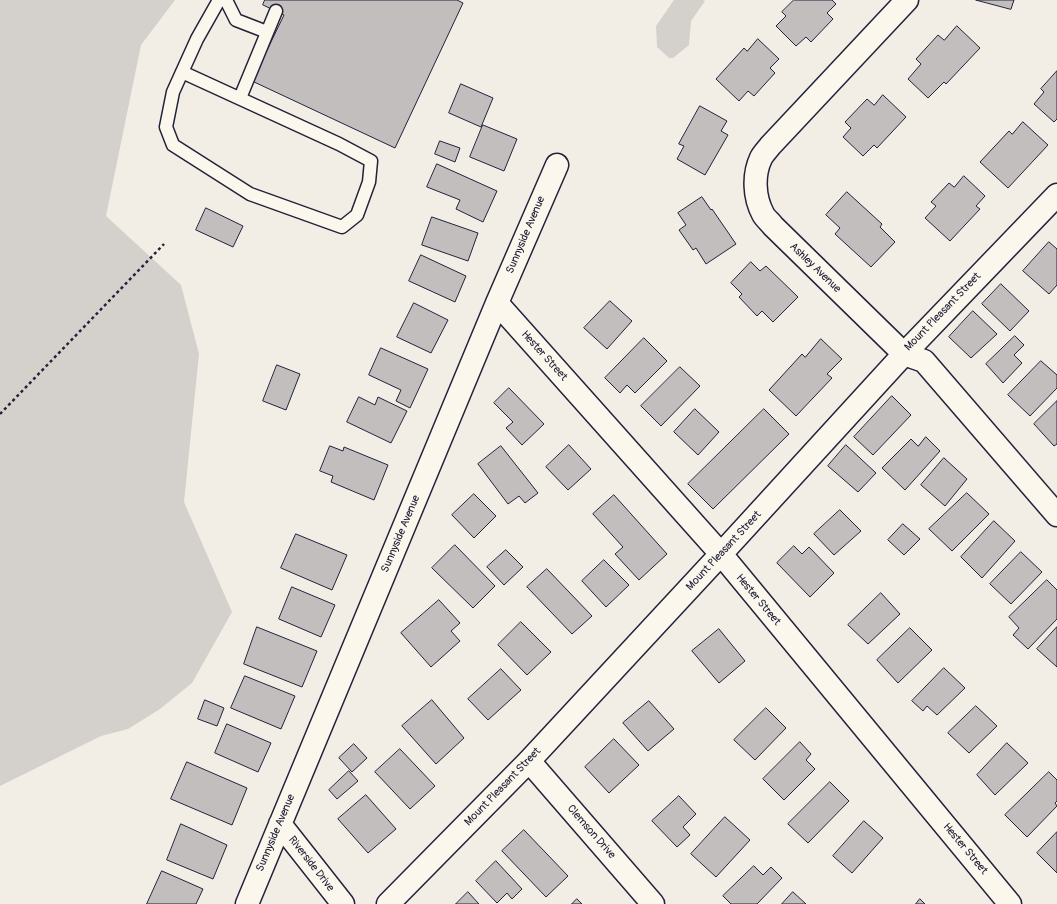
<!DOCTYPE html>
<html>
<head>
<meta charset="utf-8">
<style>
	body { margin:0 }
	canvas { display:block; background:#f2eee5 }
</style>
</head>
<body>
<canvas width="1057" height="904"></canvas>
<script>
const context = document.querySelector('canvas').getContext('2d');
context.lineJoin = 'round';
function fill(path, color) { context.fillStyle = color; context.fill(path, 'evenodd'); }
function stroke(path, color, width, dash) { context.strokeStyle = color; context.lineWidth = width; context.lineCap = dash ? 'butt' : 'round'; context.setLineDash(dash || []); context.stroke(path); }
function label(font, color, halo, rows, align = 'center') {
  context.font = font + ' Pangolin,sans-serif'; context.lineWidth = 3.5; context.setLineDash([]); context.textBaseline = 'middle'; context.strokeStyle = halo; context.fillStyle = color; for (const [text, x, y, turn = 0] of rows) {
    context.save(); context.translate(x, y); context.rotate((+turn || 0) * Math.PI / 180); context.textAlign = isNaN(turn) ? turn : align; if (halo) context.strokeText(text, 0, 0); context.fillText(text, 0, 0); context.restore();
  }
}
fill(new Path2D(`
	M 0,0 L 175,0 L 141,45 L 106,216 L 181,285 L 199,354 L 184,502 L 232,612 L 192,683 L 160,709 L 128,729 L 101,736 L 0,786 Z
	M 674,0 L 703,0 L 705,1 L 691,21 L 689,45 L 673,58 L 669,58 L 657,47 L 656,26 Z`), '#d4d1cc');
const building = new Path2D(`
	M 265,0 L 457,0 L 463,3 L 395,148 L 252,81 L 284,15 L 263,5 Z
	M 794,0 L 832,0 L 836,4 L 827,13 L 833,19 L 811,42 L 806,37 L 796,46 L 776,26 L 786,16 L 782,12 Z
	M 976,0 L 1014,0 L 1011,9 Z
	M 957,26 L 980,48 L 946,84 L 944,82 L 928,98 L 908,79 L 921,64 L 916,59 L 938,35 L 944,40 Z
	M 758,39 L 779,59 L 770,68 L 775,73 L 754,96 L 748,91 L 739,101 L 716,79 L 744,48 L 747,51 Z
	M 1057,71 L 1057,119 L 1054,122 L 1034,104 L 1044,92 L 1041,89 Z
	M 461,84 L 493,98 L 481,127 L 449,113 Z
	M 883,95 L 906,117 L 877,148 L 874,145 L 863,156 L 843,137 L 851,128 L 845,122 L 867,99 L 874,105 Z
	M 700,106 L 727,121 L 721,131 L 728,135 L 705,175 L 677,159 L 684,146 L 679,144 Z
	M 1023,122 L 1048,145 L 1008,188 L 980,162 L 1009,131 L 1012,134 Z
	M 483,125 L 517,139 L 504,171 L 470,157 Z
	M 440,141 L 460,148 L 455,162 L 435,154 Z
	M 437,164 L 497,191 L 483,222 L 456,209 L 460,200 L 427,187 Z
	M 964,176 L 985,196 L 976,206 L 980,209 L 950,241 L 925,218 L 936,206 L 931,202 L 949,183 L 954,187 Z
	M 847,192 L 882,224 L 880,227 L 895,242 L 871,267 L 835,234 L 840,228 L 826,215 Z
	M 702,197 L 711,210 L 712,209 L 736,244 L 706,264 L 696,248 L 693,250 L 679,230 L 686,225 L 678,213 Z
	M 206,208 L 243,226 L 233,247 L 196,230 Z
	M 432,217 L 478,233 L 468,261 L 422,245 Z
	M 1049,242 L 1057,249 L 1057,285 L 1049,294 L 1023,271 Z
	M 421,255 L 466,276 L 455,302 L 409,281 Z
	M 751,262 L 760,271 L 766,266 L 798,297 L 773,322 L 762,311 L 757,316 L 739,297 L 742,294 L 731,283 Z
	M 1001,284 L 1029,311 L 1010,331 L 982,304 Z
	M 610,301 L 632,321 L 607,349 L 584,328 Z
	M 414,303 L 448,320 L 431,353 L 397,337 Z
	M 973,311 L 997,334 L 971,358 L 949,337 Z
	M 1015,336 L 1024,345 L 1014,355 L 1022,363 L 1003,383 L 986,364 Z
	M 644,338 L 667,361 L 635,393 L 627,385 L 620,393 L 605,378 Z
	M 821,339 L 842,359 L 827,374 L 832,378 L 796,416 L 769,390 L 802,354 L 805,357 Z
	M 381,348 L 428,369 L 410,408 L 396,401 L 401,390 L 369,375 Z
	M 1041,361 L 1057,375 L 1057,388 L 1030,416 L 1008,395 Z
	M 277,365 L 300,374 L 286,410 L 263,401 Z
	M 680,367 L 700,386 L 661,426 L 641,406 Z
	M 509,388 L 544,424 L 522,445 L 506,428 L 513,422 L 494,403 Z
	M 892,396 L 911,415 L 873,455 L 854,437 Z
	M 359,397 L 375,405 L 378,397 L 407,411 L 391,443 L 347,422 Z
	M 1057,401 L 1057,444 L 1054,446 L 1034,424 Z
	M 695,409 L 719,432 L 698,455 L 674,432 Z
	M 764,409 L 789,434 L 713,509 L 688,484 Z
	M 926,437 L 940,451 L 905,490 L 882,468 L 911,439 L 918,446 Z
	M 569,445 L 591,469 L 568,490 L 546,467 Z
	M 846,445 L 876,473 L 858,492 L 828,466 Z
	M 330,446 L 343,451 L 344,447 L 388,465 L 374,500 L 331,482 L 333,476 L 320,471 Z
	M 501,446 L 538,493 L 525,503 L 519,496 L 508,504 L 478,464 Z
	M 944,458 L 967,479 L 945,506 L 921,485 Z
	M 967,493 L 989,514 L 952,551 L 929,529 Z
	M 474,494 L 496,516 L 474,538 L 452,515 Z
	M 614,495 L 667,554 L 639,580 L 615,554 L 623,547 L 593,514 Z
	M 840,510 L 861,531 L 834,555 L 814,534 Z
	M 994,521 L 1015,541 L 982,578 L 961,557 Z
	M 903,524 L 920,539 L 904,555 L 888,540 Z
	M 296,534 L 347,555 L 332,590 L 281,568 Z
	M 455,545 L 495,586 L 473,608 L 432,568 Z
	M 794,546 L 802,554 L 809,547 L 834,573 L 810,597 L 777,563 Z
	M 506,550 L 523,567 L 504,585 L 487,567 Z
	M 1021,552 L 1042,572 L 1011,604 L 990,584 Z
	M 604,560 L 629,585 L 606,607 L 582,581 Z
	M 547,569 L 592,616 L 572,634 L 527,587 Z
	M 1047,580 L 1057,590 L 1057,619 L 1028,649 L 1013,635 L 1019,628 L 1009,617 Z
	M 292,587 L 335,605 L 321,637 L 279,619 Z
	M 881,593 L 900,614 L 868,644 L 848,625 Z
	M 439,600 L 460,623 L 451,631 L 460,641 L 431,667 L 401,633 Z
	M 521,622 L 551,652 L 527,675 L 498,645 Z
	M 257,627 L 317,651 L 302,687 L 244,664 Z
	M 1057,627 L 1057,667 L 1037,649 Z
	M 910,628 L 932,650 L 898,683 L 877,660 Z
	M 719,629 L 745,661 L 719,683 L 692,651 Z
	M 944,668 L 965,688 L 937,715 L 927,706 L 923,711 L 912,701 Z
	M 501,669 L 521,690 L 488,720 L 468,699 Z
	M 245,676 L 295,696 L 281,729 L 231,708 Z
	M 205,700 L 224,708 L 217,726 L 198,719 Z
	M 432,700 L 464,738 L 436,764 L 402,726 Z
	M 649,701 L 674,729 L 648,751 L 623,723 Z
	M 976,706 L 997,726 L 969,753 L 948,733 Z
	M 766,708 L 786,728 L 755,760 L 734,740 Z
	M 227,724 L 271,743 L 258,772 L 215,753 Z
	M 614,739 L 639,765 L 609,793 L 585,767 Z
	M 800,742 L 811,754 L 806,760 L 815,769 L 784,800 L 763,779 Z
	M 1007,743 L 1028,763 L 995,795 L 977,775 Z
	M 354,744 L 367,758 L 352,772 L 339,758 Z
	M 400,749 L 435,786 L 410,809 L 375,772 Z
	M 187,762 L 247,788 L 232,825 L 171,799 Z
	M 349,771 L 358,781 L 337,799 L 329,790 Z
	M 1049,772 L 1057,780 L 1057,801 L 1055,803 L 1057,806 L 1027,837 L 1005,815 Z
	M 830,782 L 849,801 L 808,843 L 788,824 Z
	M 366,795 L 396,829 L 368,853 L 338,819 Z
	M 679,796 L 696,814 L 683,827 L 690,835 L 677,847 L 652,821 Z
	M 725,817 L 750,840 L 716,877 L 691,854 Z
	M 864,821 L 883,838 L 852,873 L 833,856 Z
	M 181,824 L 227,845 L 213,879 L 167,860 Z
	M 524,830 L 568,876 L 546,897 L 502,851 Z
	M 1057,832 L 1057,873 L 1037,853 Z
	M 496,861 L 522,889 L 512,899 L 507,893 L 497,903 L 476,881 Z
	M 754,866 L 763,875 L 771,867 L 782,878 L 757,904 L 731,904 L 723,896 Z
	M 162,871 L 203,889 L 196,904 L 147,904 Z
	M 468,892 L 479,904 L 456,904 Z
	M 793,892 L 806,904 L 782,904 Z
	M 577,899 L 582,904 L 572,904 Z
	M 920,899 L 925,904 L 916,904 Z`);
fill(building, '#c2bebe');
stroke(building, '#22223b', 1);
const service = new Path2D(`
	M 226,0 L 236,20 L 267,32
	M 182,72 L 339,144 L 371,161 L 369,182 L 357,215 L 342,227 L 250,194 L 173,145 L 166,127 L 173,92 L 197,39 L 219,0
	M 240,98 L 276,11`);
const minor = new Path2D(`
	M 907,0 L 770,146 C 767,150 763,154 761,158 C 753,175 754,197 763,214 C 765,218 770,222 773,226 L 904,354 L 924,361 L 1057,515
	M 497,303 L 721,554 L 1010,904
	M 529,761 L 653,904
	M 280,824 L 343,904
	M 247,904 L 497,303 L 557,165
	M 388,904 L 529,761 L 721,554 L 904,354 L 1057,195`);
stroke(service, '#22223b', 15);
stroke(minor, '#22223b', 25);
stroke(new Path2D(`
	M 0,414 L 164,244`), '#22223b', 2.5, [3, 3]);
stroke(service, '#fbf7ec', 12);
stroke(minor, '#fbf7ec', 22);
label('11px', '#22223b', '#fbf7ec', [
	["Sunnyside Avenue",526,235,-67],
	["Ashley Avenue",815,268,44],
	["Mount Pleasant Street",943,312,-46],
	["Hester Street",544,356,48],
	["Sunnyside Avenue",401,534,-67],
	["Mount Pleasant Street",724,551,-47],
	["Hester Street",758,600,50],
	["Mount Pleasant Street",503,787,-46],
	["Clemson Drive",591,832,49],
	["Sunnyside Avenue",276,833,-67],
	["Hester Street",965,849,50],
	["Riverside Drive",311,864,52]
]);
</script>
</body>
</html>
